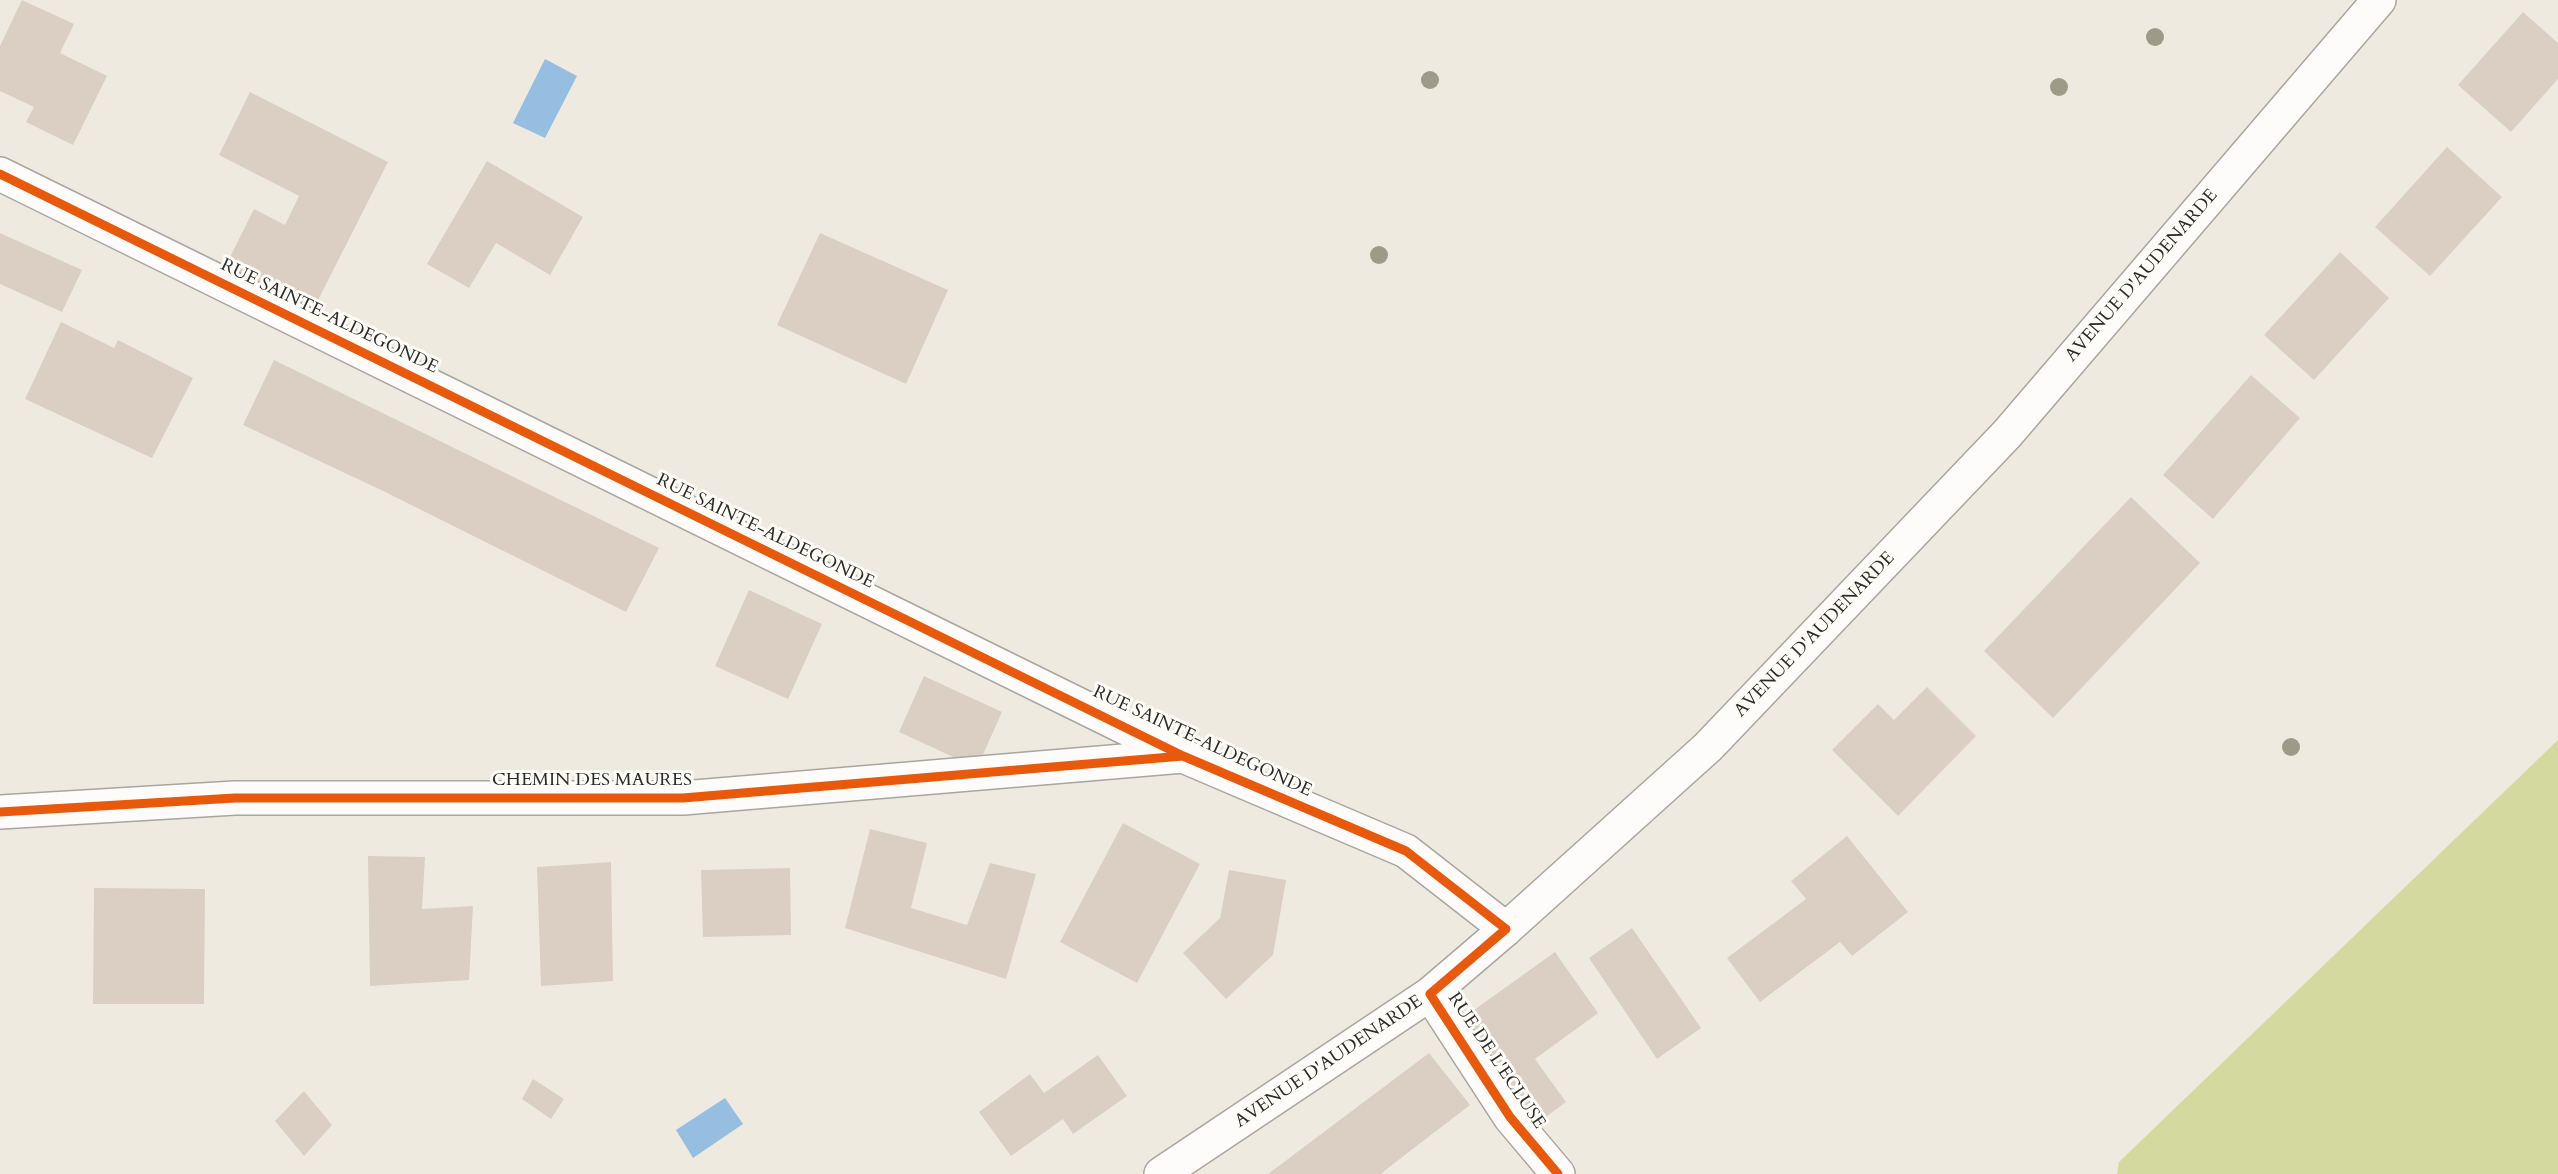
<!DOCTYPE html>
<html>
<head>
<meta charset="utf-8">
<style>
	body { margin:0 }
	canvas { display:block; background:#efeadf }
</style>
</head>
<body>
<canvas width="2558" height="1174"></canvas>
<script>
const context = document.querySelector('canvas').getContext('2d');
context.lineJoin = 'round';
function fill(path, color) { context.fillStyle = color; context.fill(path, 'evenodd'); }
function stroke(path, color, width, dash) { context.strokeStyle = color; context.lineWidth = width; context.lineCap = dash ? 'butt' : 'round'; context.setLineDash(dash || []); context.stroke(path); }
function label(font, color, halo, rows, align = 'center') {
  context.font = font + ' Cardo,serif'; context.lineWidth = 6; context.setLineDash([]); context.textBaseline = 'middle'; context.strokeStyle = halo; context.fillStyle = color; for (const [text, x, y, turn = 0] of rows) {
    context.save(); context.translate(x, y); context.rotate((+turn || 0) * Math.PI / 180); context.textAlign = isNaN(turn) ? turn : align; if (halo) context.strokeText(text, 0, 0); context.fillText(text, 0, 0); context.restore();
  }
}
fill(new Path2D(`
	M 2558,740 L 2558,1174 L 2117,1174 L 2119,1162 Z`), '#d4d9a0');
fill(new Path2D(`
	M 545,59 L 577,76 L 545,138 L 513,123 Z
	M 725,1098 L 743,1124 L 693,1158 L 676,1130 Z`), '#95bee0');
fill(new Path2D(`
	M 22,0 L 74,24 L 60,53 L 107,76 L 73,145 L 26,122 L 34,107 L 0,91 L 0,46 Z
	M 2523,12 L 2558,43 L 2558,79 L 2511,132 L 2458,85 Z
	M 250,92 L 388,162 L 313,310 L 226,265 L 254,209 L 285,225 L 299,196 L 219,155 Z
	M 2447,147 L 2502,197 L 2430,276 L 2375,227 Z
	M 487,161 L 583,217 L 550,275 L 496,243 L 469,288 L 427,264 Z
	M 0,233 L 82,270 L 62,312 L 0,284 Z
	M 820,233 L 948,290 L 906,384 L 777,325 Z
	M 2340,252 L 2389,298 L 2314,380 L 2264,335 Z
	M 61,322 L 114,348 L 118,340 L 193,378 L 152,458 L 25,399 Z
	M 274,360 L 659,548 L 626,612 L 381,490 L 243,425 Z
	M 2251,375 L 2300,418 L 2213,519 L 2163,475 Z
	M 2131,497 L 2200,563 L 2053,718 L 1984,651 Z
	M 749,590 L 822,624 L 788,699 L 715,666 Z
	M 924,676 L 1002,712 L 977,768 L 899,732 Z
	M 1927,687 L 1976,736 L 1898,816 L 1832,750 L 1878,704 L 1894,720 Z
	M 1123,823 L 1200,864 L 1137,983 L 1060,942 Z
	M 870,829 L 927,843 L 911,908 L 967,925 L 990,863 L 1036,874 L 1006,979 L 845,928 Z
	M 1847,836 L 1908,912 L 1852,956 L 1840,942 L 1760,1002 L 1727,958 L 1806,899 L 1791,881 Z
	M 368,856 L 425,857 L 422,909 L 473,906 L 469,980 L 370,986 Z
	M 611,862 L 613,981 L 541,986 L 537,867 Z
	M 790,868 L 791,935 L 703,937 L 701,870 Z
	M 1229,870 L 1286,880 L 1273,955 L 1226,999 L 1183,953 L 1220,918 Z
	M 94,888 L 205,889 L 204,1004 L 93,1004 Z
	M 1632,928 L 1701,1028 L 1657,1059 L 1589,958 Z
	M 1555,952 L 1598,1013 L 1535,1059 L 1566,1102 L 1535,1125 L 1460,1020 Z
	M 1429,1053 L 1470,1105 L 1388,1168 L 1381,1174 L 1268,1174 Z
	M 1098,1055 L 1127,1096 L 1073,1134 L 1063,1119 L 1011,1156 L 979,1112 L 1030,1074 L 1044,1093 Z
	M 533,1079 L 564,1099 L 551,1119 L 522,1099 Z
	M 304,1091 L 332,1125 L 304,1156 L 275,1121 Z`), '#dbcfc4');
const street = new Path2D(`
	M 0,174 L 1183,756 L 1406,851 L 1506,929
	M 0,812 L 235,798 L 683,798 L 1183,756
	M 1430,994 L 1510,1117 L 1558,1174`);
const primary = new Path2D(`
	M 1161,1174 L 1430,994 L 1506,929 L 1708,747 L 2007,434 L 2379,0`);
stroke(street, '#a9a69f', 36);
stroke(primary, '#a9a69f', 36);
stroke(street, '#fdfcfa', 33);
stroke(primary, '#fdfcfa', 33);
stroke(new Path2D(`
	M 0,174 L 1183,756 L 1406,851 L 1506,929 L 1430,994 L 1510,1117 L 1558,1174
	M 0,812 L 235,798 L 683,798 L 1183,756`), '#e8590c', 9);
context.fillStyle = '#9b9b87';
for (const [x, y] of [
	[2155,37],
	[1430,80],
	[2059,87],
	[1379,255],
	[2291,747]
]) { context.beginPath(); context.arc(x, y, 9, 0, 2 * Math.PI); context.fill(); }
label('18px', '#2b2b2b', '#fdfcf7', [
	["AVENUE D'AUDENARDE",2142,276,-49],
	["RUE SAINTE-ALDEGONDE",329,317,26],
	["RUE SAINTE-ALDEGONDE",765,532,26],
	["AVENUE D'AUDENARDE",1815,635,-46],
	["RUE SAINTE-ALDEGONDE",1202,742,25],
	["CHEMIN DES MAURES",592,781],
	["RUE DE L'ECLUSE",1496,1061,56],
	["AVENUE D'AUDENARDE",1329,1062,-34]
]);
</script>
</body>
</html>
